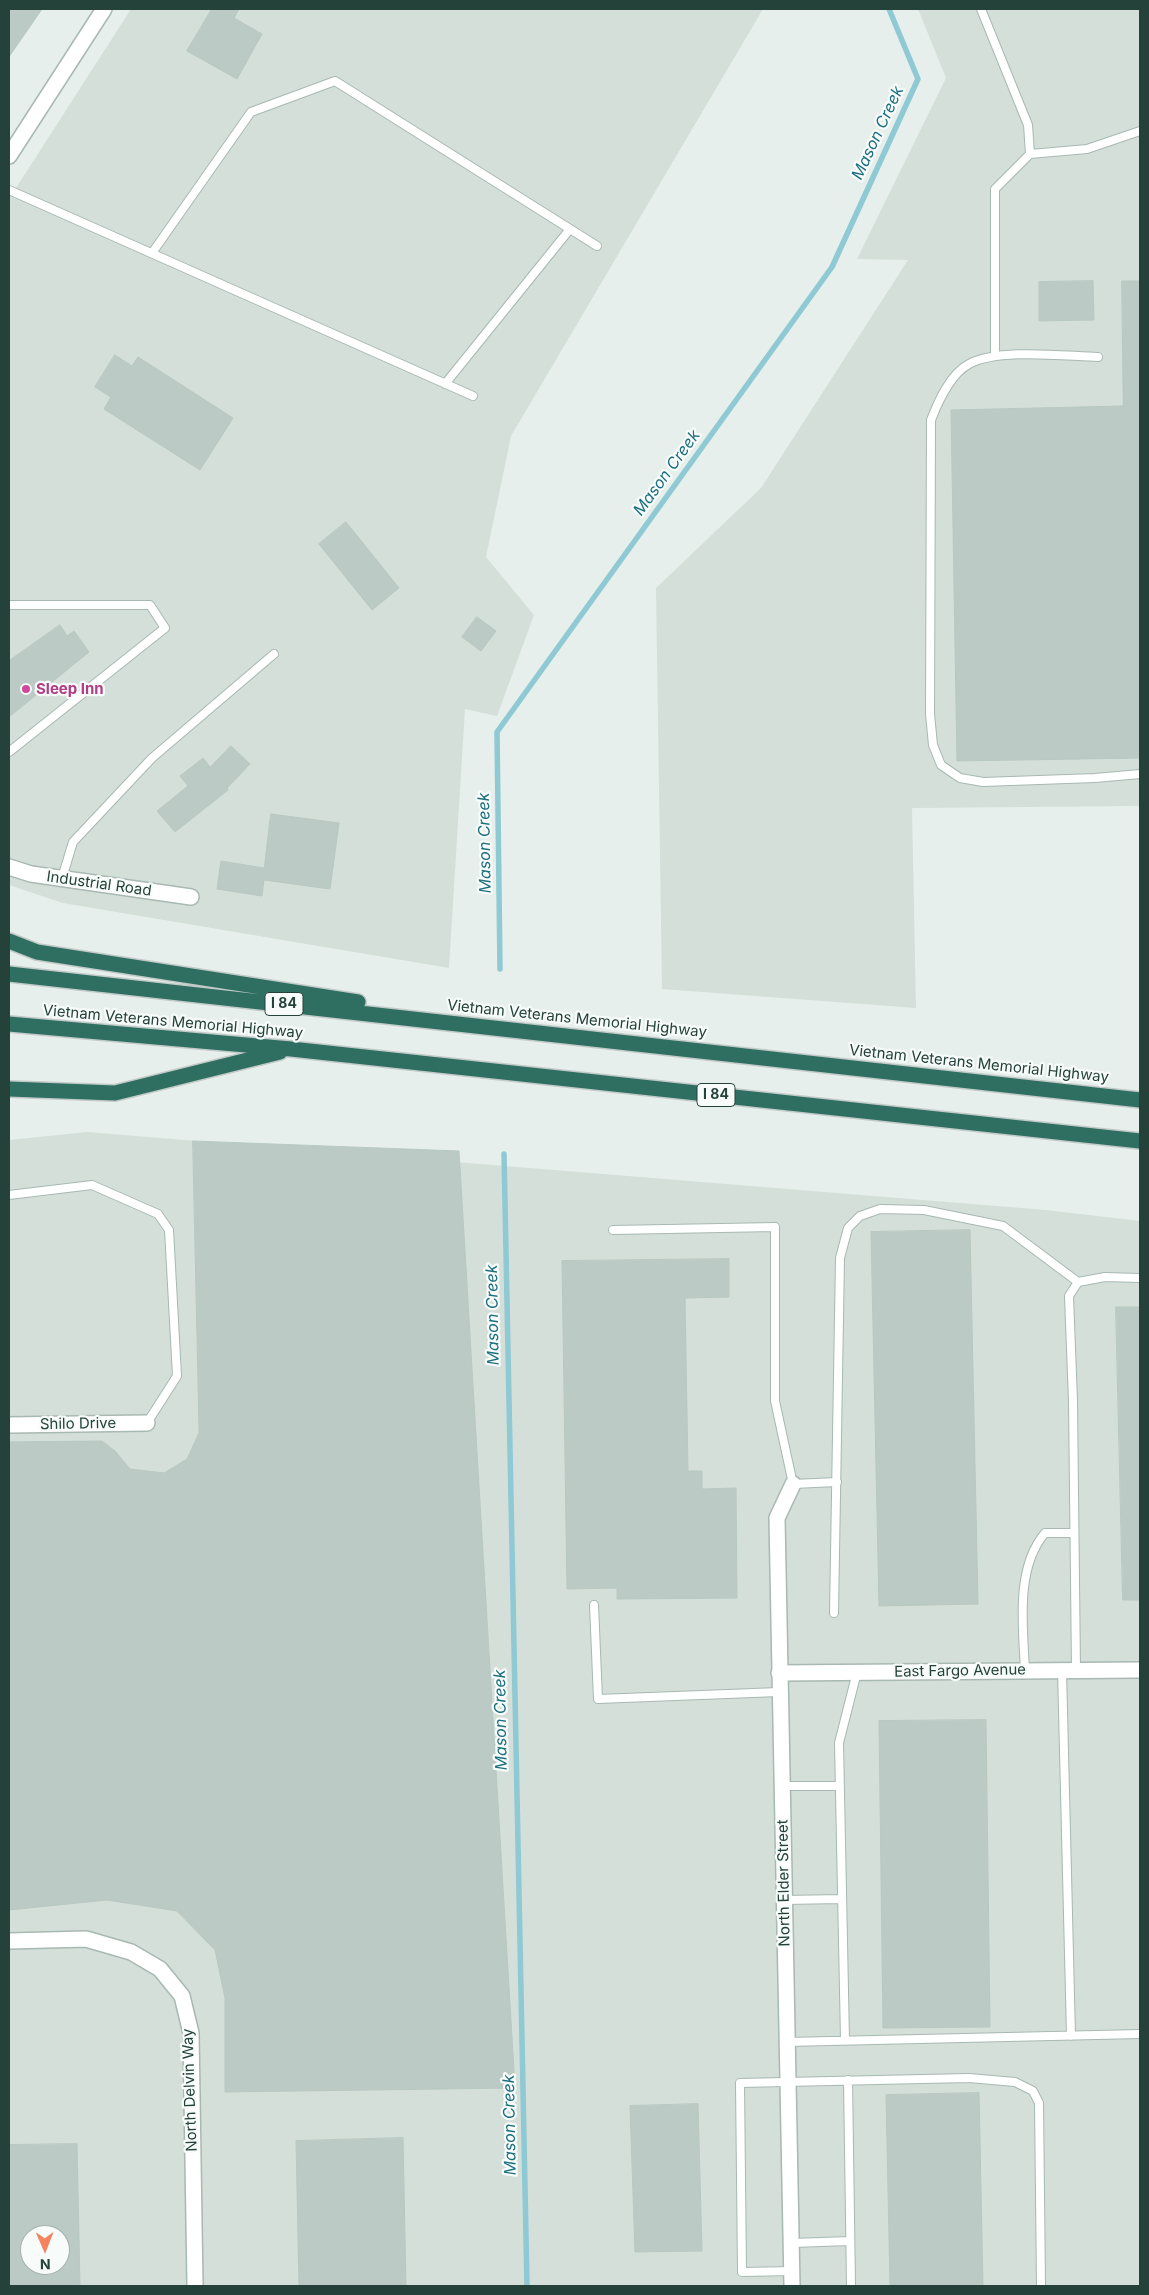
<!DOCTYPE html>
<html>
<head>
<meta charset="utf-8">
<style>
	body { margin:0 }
	#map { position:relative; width:1149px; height:2295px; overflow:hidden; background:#e6efeb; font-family:Inter,sans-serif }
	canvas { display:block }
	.frame { position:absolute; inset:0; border:10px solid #24423a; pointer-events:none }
	.north { position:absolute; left:20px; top:2225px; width:50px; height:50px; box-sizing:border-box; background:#f7fbf9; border:1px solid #a3b1ad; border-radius:50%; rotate:179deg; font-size:14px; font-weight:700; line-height:20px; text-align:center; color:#24423a }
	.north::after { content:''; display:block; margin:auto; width:18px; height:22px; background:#f4845f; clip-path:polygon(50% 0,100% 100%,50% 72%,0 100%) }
</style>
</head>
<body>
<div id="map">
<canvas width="1149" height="2295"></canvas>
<div class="frame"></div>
<div class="north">N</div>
</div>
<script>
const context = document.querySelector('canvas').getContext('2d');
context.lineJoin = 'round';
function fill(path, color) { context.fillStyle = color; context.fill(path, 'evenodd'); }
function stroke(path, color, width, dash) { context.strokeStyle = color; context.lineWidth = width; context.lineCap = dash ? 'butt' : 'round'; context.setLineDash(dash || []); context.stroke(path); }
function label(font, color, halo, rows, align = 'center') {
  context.font = font + ' Inter,sans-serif'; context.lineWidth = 4.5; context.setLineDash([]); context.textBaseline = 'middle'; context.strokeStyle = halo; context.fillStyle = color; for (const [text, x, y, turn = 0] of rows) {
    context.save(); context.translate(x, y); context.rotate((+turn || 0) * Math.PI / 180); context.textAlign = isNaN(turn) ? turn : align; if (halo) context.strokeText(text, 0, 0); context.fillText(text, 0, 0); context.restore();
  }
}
fill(new Path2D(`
	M 131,9 L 763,9 L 511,436 L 486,557 L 534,615 L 497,716 L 465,709 L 449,968 L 63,903 L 9,885 L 9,188 L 16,188 Z
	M 918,9 L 1140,9 L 1140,806 L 912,808 L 916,1008 L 662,989 L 656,588 L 761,488 L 908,260 L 857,259 L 946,78 Z
	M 87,1132 L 1046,1210 L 1140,1221 L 1140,2286 L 9,2286 L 9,1140 ZM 30,2235 L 60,2235 L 60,2265 L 30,2265 Z`), '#d4dfda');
stroke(new Path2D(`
	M 500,969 L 497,732 L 832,267 L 918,79 L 889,9
	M 504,1154 L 527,2286`), '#8ec9d4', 5.5);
const building = new Path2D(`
	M 9,9 L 42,9 L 9,57 Z
	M 212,9 L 239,9 L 234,18 L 262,34 L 237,79 L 187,51 Z
	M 1093,281 L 1094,320 L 1039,321 L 1039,282 Z
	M 1122,281 L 1140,281 L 1140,758 L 957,761 L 951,410 L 1123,406 Z
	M 115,355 L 132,366 L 138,357 L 233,418 L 200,470 L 104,409 L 111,397 L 95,387 Z
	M 346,522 L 399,588 L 372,610 L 319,544 Z
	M 477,617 L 496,631 L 481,651 L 462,637 Z
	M 60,625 L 67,636 L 74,631 L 89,652 L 9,717 L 9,661 Z
	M 231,746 L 250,764 L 227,788 L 228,790 L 175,832 L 157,811 L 188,786 L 180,776 L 203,758 L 210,767 Z
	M 271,814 L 339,823 L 330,889 L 264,880 L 262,896 L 217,889 L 221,861 L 264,868 Z
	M 193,1141 L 459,1151 L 515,2088 L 225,2092 L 225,1998 L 215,1950 L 177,1911 L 107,1900 L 9,1910 L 9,1442 L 102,1441 L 115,1451 L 130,1469 L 164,1473 L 187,1459 L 199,1433 Z
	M 970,1230 L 978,1604 L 879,1606 L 871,1232 Z
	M 729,1259 L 729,1297 L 685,1298 L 688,1471 L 702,1471 L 702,1489 L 736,1488 L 737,1598 L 617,1599 L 617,1588 L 567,1589 L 562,1261 Z
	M 1116,1307 L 1140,1307 L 1140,1600 L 1123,1600 Z
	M 986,1720 L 990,2027 L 883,2028 L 879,1721 Z
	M 979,2093 L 983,2286 L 890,2286 L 886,2095 Z
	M 698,2104 L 702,2251 L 635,2252 L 630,2106 Z
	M 403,2138 L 406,2286 L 299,2286 L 296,2141 Z
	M 77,2144 L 80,2286 L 9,2286 L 9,2145 ZM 30,2235 L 60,2235 L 60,2265 L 30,2265 Z`);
fill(building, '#bbcac4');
stroke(building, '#b8c9c2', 1);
const lane = new Path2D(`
	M 981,9 L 1028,125 L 1030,154 L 995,189 L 995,355
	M 1030,154 L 1087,149 L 1140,131
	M 9,190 L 473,396
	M 152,253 L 251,112 L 335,81 L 597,246
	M 1098,357 C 1063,356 999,348 969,364 C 950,374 938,402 931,420 L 930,714 L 933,745 L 941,765 L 960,778 L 983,782 L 1095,778 L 1140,774
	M 445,384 L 570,229
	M 9,605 L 150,605 L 165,628 L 9,752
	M 62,878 L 73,842 L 152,758 L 274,654
	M 9,1195 L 92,1185 L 158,1214 L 169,1230 L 177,1376 L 147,1423
	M 613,1230 L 775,1227 L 775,1401 L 793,1484 L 837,1482
	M 594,1605 L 598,1699 L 779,1692
	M 834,1613 L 840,1258 L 848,1228 L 860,1216 L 880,1209 L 924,1210 L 1003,1226 L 1078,1282
	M 1025,1670 C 1023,1627 1015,1568 1045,1533 L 1074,1533
	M 1062,1670 L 1071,2036
	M 1076,1670 L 1073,1401 L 1069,1296 L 1078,1282 L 1105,1277 L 1140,1278
	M 781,1786 L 840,1786
	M 784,1900 L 842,1899
	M 845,2040 L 839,1743 L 857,1672
	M 787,2042 L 1140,2034
	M 848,2080 L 851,2286
	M 792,2243 L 850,2241
	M 792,2271 L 742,2272 L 740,2083 L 969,2078 L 1015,2082 L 1033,2091 L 1039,2103 L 1041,2286`);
const street = new Path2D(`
	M 9,156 L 104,9
	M 9,867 L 31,874 L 191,897
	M 9,1425 L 147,1423
	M 779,1673 L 1140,1670
	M 9,1941 L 86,1939 L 131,1952 L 160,1969 L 182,1996 L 191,2033 L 195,2286
	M 792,2286 L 777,1518 L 793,1484`);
const highway = new Path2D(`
	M 9,941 L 37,952 L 358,1002
	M 9,974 L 1140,1100
	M 9,1024 L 291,1049 L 1140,1141
	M 9,1089 L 115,1093 L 280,1052`);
stroke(lane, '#a8b8b2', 10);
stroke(street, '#a8b8b2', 18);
stroke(highway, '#c2cac8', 18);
stroke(lane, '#fff', 8);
stroke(street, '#fff', 15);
stroke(highway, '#2f6f62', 15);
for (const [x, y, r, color] of [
	[26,689,5,"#d1479c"]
]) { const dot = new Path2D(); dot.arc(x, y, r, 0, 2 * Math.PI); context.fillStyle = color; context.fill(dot); stroke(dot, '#f7fbf9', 2); }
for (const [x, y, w] of [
	[284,1004,38],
	[716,1095,38]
]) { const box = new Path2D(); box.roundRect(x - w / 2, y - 11.5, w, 23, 4); context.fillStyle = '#f7fbf9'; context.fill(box); stroke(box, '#24423a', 1); }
label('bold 14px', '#24423a', null, [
	["I 84",284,1004],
	["I 84",716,1095]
]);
label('bold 15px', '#b23c85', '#f7fbf9', [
	["Sleep Inn",36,689]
], 'left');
label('15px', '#24423a', '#f7fbf9', [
	["Industrial Road",99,884,8],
	["Vietnam Veterans Memorial Highway",577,1019,6],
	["Vietnam Veterans Memorial Highway",173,1022,5],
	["Vietnam Veterans Memorial Highway",979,1064,6],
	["Shilo Drive",78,1424,-1],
	["East Fargo Avenue",960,1671,-1],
	["North Elder Street",784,1883,-91],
	["North Delvin Way",190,2090,-92]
]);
label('italic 16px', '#1c6f80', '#f7fbf9', [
	["Mason Creek",878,133,-65],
	["Mason Creek",667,473,-54],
	["Mason Creek",485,843,-91],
	["Mason Creek",493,1315,-91],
	["Mason Creek",501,1720,-91],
	["Mason Creek",510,2125,-91]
]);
</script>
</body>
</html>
